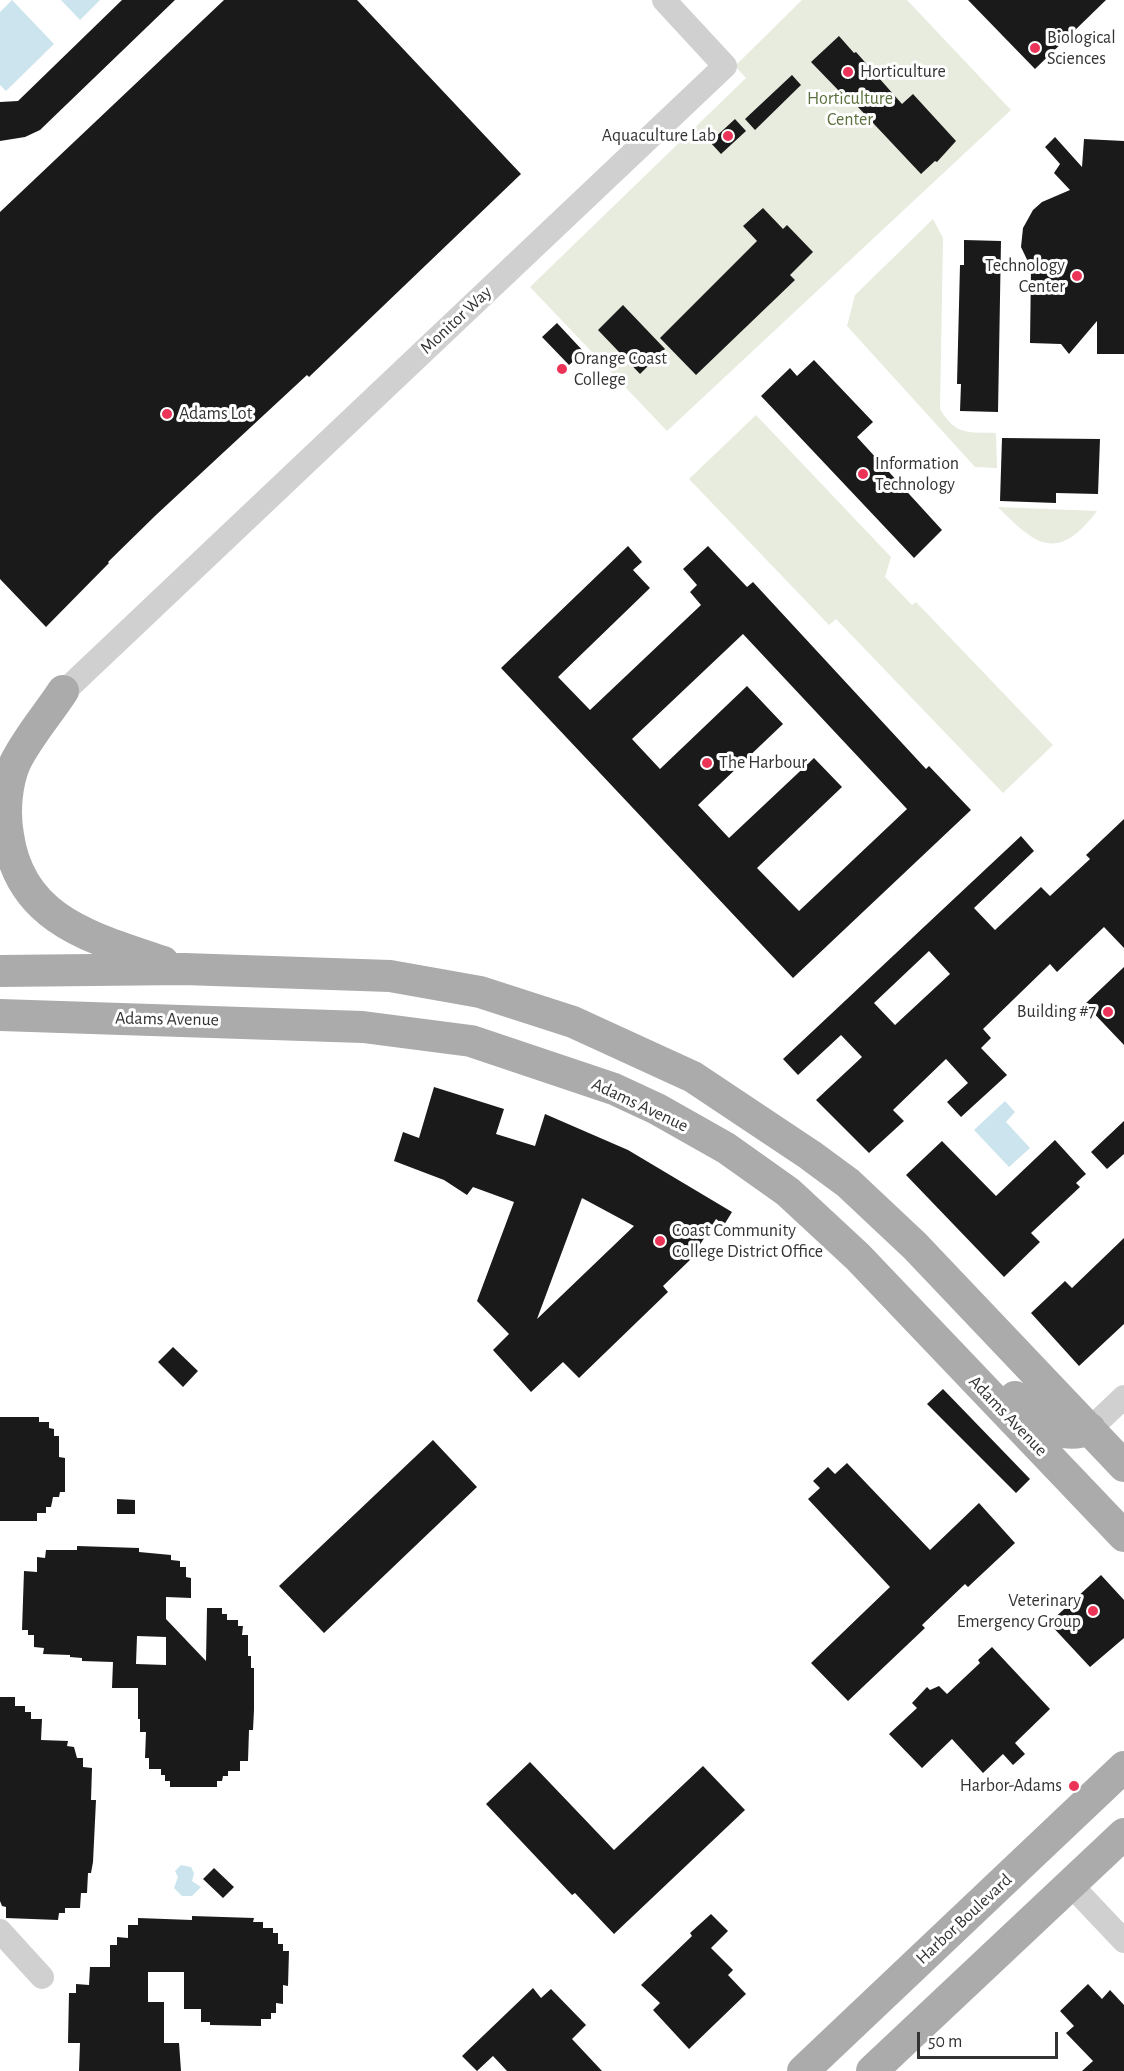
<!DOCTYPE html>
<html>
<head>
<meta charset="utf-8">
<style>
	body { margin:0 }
	#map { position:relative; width:1124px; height:2071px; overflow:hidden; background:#fff; font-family:"Alegreya Sans",sans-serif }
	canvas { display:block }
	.scale { position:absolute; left:917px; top:2032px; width:141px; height:27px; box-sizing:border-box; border:3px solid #333; border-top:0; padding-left:8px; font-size:18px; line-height:21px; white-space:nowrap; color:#333; -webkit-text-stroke:4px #fff; paint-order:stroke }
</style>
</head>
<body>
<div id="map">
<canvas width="1124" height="2071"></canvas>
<div class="scale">50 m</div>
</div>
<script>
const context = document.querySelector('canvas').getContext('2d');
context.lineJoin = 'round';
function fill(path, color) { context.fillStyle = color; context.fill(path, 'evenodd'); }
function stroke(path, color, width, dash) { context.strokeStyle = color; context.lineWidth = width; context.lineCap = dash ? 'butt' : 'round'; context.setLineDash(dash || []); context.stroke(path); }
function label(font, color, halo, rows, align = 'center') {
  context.font = font + ' "Alegreya Sans",sans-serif'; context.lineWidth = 6; context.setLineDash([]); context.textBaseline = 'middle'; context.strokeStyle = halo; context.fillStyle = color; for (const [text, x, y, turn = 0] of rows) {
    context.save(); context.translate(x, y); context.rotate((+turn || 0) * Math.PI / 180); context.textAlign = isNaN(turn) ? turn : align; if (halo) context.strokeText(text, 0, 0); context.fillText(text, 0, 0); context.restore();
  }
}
fill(new Path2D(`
	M 802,0 L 907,0 L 1011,110 L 667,431 L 530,287 L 746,78 L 735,66 Z
	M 933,219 L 943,238 L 940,409 C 956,436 968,432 996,433 L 997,468 L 975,467 L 847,326 L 855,295 Z
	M 756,415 L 891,557 L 885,577 L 912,605 L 916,602 L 1053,745 L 1003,793 L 836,619 L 829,625 L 689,479 Z
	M 998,507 L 1097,511 C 1058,562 1037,547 998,507 Z`), '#e7ecde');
fill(new Path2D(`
	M 12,0 L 54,44 L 6,91 L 0,85 L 0,12 Z
	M 61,0 L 100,0 L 80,20 Z
	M 1005,1101 L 1015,1112 L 1006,1122 L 1030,1148 L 1009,1167 L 974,1130 Z
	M 181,1865 L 191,1867 L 194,1873 L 192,1881 L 201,1887 L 192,1896 L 182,1896 L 174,1888 L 178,1877 L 175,1871 Z`), '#cbe4ed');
fill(new Path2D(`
	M 122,0 L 175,0 L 40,130 L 25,137 L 0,141 L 0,102 L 18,101 Z
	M 224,0 L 357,0 L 521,174 L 309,377 L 307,375 L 156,515 L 108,562 L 109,563 L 46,627 L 0,579 L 0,212 Z
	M 968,0 L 1106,0 L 1035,69 Z
	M 839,36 L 854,53 L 856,52 L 902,104 L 913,94 L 956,141 L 937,162 L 935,161 L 921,174 L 842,90 L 840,92 L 811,62 Z
	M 792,75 L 801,85 L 755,130 L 745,119 Z
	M 735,119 L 746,131 L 721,154 L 710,142 Z
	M 1055,137 L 1082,167 L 1084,139 L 1124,141 L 1124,354 L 1097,354 L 1097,321 L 1069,354 L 1061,344 L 1030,343 L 1031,268 L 1021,247 L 1023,228 L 1033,210 L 1042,202 L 1070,190 L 1054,173 L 1060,164 L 1045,147 Z
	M 763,208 L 783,229 L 787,225 L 813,252 L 790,275 L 795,280 L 696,375 L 660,338 L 757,241 L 743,226 Z
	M 964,240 L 1001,241 L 998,412 L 960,411 L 961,384 L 957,384 L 960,265 L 964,265 Z
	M 623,305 L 665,349 L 640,374 L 598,330 Z
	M 557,323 L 584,352 L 569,365 L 542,337 Z
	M 814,360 L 873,422 L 857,437 L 942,530 L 914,558 L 761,396 L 790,368 L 797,376 Z
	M 1002,438 L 1100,439 L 1098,494 L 1056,493 L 1056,503 L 1000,501 Z
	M 628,546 L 642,562 L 633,570 L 650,588 L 558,677 L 590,710 L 701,605 L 690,592 L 697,585 L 683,569 L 708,546 L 747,587 L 753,582 L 926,769 L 929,766 L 971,810 L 793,978 L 501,668 ZM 743,634 L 907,809 L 799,911 L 757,868 L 842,787 L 814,758 L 729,838 L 698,805 L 783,724 L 747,686 L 660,769 L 632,739 Z
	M 1124,819 L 1124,948 L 1104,927 L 1057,972 L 1050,964 L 983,1029 L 991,1038 L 981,1048 L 1007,1075 L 961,1117 L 947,1102 L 968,1083 L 946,1059 L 893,1110 L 904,1121 L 869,1153 L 816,1100 L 862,1057 L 841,1035 L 798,1075 L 783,1059 L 1021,836 L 1034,851 L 974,908 L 995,930 L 1041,887 L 1050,896 L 1090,859 L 1086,855 ZM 929,951 L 950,974 L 895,1025 L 874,1003 Z
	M 1124,967 L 1124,1045 L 1085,1004 Z
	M 434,1087 L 504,1109 L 496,1134 L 535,1146 L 545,1114 L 628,1150 L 732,1212 L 724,1225 L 716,1219 L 691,1259 L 663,1286 L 668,1292 L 579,1378 L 563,1362 L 531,1392 L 493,1350 L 509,1334 L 477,1301 L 514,1202 L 473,1187 L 467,1195 L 444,1180 L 394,1161 L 403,1132 L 419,1138 ZM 582,1198 L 634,1226 L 537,1319 Z
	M 1124,1121 L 1124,1154 L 1107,1169 L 1091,1152 Z
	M 1055,1140 L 1086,1174 L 1076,1183 L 1080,1187 L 1031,1233 L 1040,1242 L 1004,1277 L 906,1175 L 942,1141 L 996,1196 Z
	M 1124,1238 L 1124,1324 L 1079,1366 L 1031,1313 L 1065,1281 L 1072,1288 Z
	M 173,1347 L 198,1371 L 183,1387 L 158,1362 Z
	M 943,1389 L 1030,1479 L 1016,1493 L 927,1404 Z
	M 0,1417 L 39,1417 L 39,1422 L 49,1422 L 49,1428 L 54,1429 L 54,1436 L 59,1436 L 59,1457 L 65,1458 L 65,1492 L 60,1492 L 59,1497 L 53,1497 L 51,1507 L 46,1507 L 46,1513 L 37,1513 L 37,1521 L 0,1521 Z
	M 433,1440 L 477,1487 L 324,1633 L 279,1586 Z
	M 847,1463 L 930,1550 L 979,1503 L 1015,1543 L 968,1587 L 965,1584 L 922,1625 L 925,1628 L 848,1701 L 811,1663 L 890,1587 L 808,1499 L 820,1488 L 813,1481 L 828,1467 L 835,1474 Z
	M 117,1499 L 135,1500 L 135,1514 L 117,1514 Z
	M 77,1546 L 139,1548 L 139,1552 L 171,1555 L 171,1560 L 180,1561 L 180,1567 L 186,1567 L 186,1577 L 191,1578 L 191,1598 L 166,1597 L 166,1619 L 206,1661 L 207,1608 L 222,1608 L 222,1614 L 227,1614 L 227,1620 L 238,1620 L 238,1626 L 243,1626 L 242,1635 L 248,1635 L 248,1656 L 251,1656 L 251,1668 L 254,1668 L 254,1710 L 253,1730 L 249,1730 L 248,1761 L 240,1761 L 240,1771 L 228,1771 L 228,1776 L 223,1776 L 222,1781 L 217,1781 L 217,1787 L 170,1787 L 170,1781 L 165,1781 L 165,1775 L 161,1775 L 161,1769 L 149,1769 L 149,1758 L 145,1758 L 146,1732 L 140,1732 L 140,1719 L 138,1719 L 138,1688 L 112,1688 L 113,1662 L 82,1661 L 82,1658 L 70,1657 L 70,1655 L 43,1654 L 44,1648 L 34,1647 L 34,1635 L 28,1635 L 28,1630 L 22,1630 L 24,1571 L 37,1572 L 37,1557 L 45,1558 L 46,1550 L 77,1550 ZM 137,1636 L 166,1637 L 166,1665 L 136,1664 Z
	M 1101,1575 L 1124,1600 L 1124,1638 L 1090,1667 L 1049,1623 Z
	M 992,1647 L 1050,1709 L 1015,1743 L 1025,1754 L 1013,1765 L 1003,1754 L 983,1773 L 952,1739 L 922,1768 L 889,1734 L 917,1708 L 912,1703 L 927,1687 L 930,1690 L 939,1686 L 947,1694 L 980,1663 L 978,1660 Z
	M 0,1697 L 15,1697 L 15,1706 L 25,1706 L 25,1712 L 31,1712 L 31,1719 L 42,1719 L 41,1740 L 68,1741 L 67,1746 L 74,1747 L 77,1758 L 83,1758 L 83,1767 L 92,1768 L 91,1800 L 96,1800 L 95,1821 L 93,1862 L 91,1873 L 88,1873 L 87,1893 L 81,1893 L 80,1908 L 65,1908 L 65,1913 L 59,1913 L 58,1920 L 6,1918 L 6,1907 L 2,1906 L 0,1901 Z
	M 530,1762 L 614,1850 L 703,1766 L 745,1810 L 614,1934 L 575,1893 L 572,1895 L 486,1804 Z
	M 214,1868 L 234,1887 L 223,1898 L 203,1879 Z
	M 711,1914 L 728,1931 L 711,1948 L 733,1970 L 728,1975 L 746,1994 L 689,2049 L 653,2010 L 660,2003 L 641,1985 L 692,1936 L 690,1933 Z
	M 192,1916 L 254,1918 L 253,1922 L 263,1922 L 263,1928 L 273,1928 L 273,1933 L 278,1933 L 278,1944 L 283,1944 L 283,1951 L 289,1951 L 288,1986 L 283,1985 L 283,2004 L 276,2003 L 276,2013 L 271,2013 L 271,2019 L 261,2019 L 261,2026 L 210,2025 L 210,2022 L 201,2022 L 201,2009 L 184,2009 L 184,1972 L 148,1972 L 148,2002 L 164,2002 L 164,2043 L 179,2043 L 181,2071 L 79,2071 L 80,2043 L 68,2043 L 69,1993 L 76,1993 L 76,1984 L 89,1985 L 90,1967 L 110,1967 L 110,1945 L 117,1945 L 117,1937 L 128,1938 L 128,1925 L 138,1925 L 138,1918 L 192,1920 Z
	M 1088,1984 L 1102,1999 L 1110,1990 L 1124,2005 L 1124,2071 L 1082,2071 L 1093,2061 L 1066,2033 L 1074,2026 L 1060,2011 Z
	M 533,1988 L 541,1998 L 551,1989 L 586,2025 L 572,2039 L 602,2071 L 507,2071 L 493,2056 L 477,2071 L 462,2056 Z`), '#1a1a1a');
stroke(new Path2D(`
	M 52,703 L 725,66 L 664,0
	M 1090,1429 L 1124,1397
	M 1071,1885 L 1124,1941
	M 0,1931 L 42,1977`), '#d0d0d0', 24);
stroke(new Path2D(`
	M 63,691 C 48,714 27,738 15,763 C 6,784 4,813 8,835 C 20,921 93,938 163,962
	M 0,971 L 184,969 L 390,976 L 480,992 L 573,1022 L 693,1077 L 810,1155 L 848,1183 L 915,1246 L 1124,1466
	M 0,1015 L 363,1027 L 471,1041 L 614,1089 L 657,1109 L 726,1148 L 788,1192 L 858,1257 L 1124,1536
	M 1015,1397 C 1036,1419 1058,1442 1090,1429
	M 803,2071 L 1124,1767
	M 872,2071 L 1124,1834`), '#ababab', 32);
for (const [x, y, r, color] of [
	[1035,48,6,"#eb3458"],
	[848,72,6,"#eb3458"],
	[728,136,6,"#eb3458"],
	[1077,276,6,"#eb3458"],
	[562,369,6,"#eb3458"],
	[167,414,6,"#eb3458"],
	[863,474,6,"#eb3458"],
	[707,763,6,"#eb3458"],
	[1108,1012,6,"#eb3458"],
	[660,1241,6,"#eb3458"],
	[1093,1611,6,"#eb3458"],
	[1074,1786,6,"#eb3458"]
]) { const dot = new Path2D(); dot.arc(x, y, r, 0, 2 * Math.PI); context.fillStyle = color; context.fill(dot); stroke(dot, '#fff', 2); }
label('18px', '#333', '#fff', [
	["Biological",1047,38],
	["Sciences",1047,59],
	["Horticulture",860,72],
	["Aquaculture Lab",716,136,"right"],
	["Technology",1065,266,"right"],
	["Center",1065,287,"right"],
	["Orange Coast",574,359],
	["College",574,380],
	["Adams Lot",179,414],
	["Information",875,464],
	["Technology",875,485],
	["The Harbour",719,763],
	["Building #7",1096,1012,"right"],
	["Coast Community",672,1231],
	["College District Office",672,1252],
	["Veterinary",1081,1601,"right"],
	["Emergency Group",1081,1622,"right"],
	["Harbor-Adams",1062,1786,"right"]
], 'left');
label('18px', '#5c713d', '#fff', [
	["Horticulture",850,99],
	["Center",850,120]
]);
label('18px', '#333', '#fff', [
	["Monitor Way",456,320,-43],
	["Adams Avenue",167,1019,1],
	["Adams Avenue",640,1105,25],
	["Adams Avenue",1008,1416,46],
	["Harbor Boulevard",964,1919,-43]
]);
</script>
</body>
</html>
